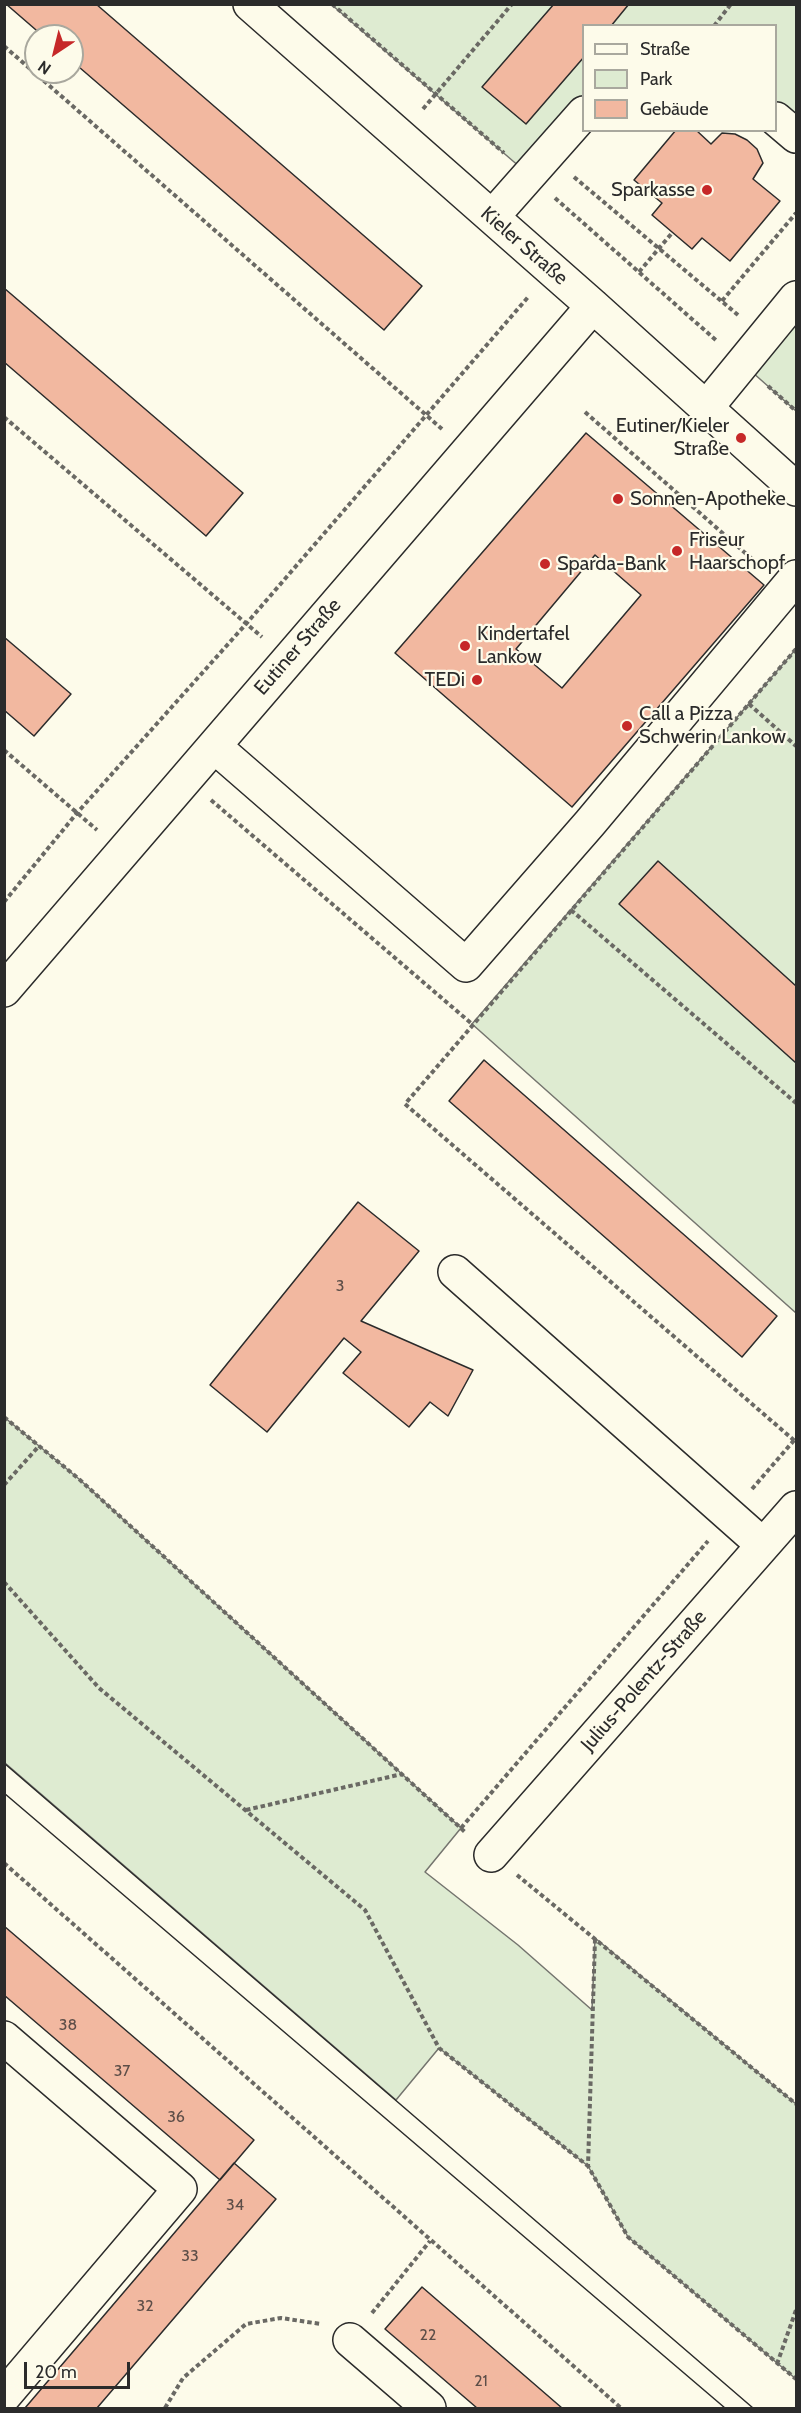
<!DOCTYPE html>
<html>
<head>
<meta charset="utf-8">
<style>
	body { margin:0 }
	#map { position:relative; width:801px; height:2413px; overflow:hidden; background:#fdfbea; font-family:Cabin,sans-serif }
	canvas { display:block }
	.frame { position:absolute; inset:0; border:6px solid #2b2b2b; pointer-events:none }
	.legend { position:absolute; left:582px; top:24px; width:195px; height:108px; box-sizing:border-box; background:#fdfbea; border:2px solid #a9a89e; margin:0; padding:8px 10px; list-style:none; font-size:18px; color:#2b2b2b }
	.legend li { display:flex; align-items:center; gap:12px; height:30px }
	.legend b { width:30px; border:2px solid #a9a89e }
	.north { position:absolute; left:24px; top:24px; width:60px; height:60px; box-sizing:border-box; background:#fdfbea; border:2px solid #a9a89e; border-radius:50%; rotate:215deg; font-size:16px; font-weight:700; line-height:24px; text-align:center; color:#2b2b2b }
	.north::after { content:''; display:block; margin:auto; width:21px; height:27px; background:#c62828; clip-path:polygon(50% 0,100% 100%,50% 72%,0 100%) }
	.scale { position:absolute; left:24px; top:2362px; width:106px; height:27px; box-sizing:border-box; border:3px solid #2b2b2b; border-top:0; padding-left:8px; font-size:18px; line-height:21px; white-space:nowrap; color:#2b2b2b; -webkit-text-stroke:4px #fdfbea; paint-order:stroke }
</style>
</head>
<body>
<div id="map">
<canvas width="801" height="2413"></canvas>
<div class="frame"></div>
<ul class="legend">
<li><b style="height:8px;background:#fdfbea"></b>Straße</li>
<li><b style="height:16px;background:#deebd1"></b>Park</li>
<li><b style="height:16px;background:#f2b8a0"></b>Gebäude</li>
</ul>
<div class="north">N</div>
<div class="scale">20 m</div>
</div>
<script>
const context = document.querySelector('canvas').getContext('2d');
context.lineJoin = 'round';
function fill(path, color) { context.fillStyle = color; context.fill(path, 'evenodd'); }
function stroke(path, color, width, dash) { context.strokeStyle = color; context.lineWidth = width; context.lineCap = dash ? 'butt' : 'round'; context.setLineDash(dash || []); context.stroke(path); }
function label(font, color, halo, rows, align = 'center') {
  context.font = font + ' Cabin,sans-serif'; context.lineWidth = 4.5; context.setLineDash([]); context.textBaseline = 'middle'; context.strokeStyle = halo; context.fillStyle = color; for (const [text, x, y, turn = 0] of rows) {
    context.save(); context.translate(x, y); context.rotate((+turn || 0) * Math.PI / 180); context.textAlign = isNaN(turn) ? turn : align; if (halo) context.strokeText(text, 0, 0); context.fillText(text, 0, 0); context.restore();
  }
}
const green = new Path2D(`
	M 332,5 L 796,5 L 796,136 L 776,119 L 776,26 L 584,26 L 583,113 L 528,174 Z
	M 796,298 L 796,411 L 743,364 Z
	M 796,649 L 796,1313 L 472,1024 Z
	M 4,1417 L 79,1479 L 461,1828 L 425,1872 L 518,1945 L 592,2010 L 595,1938 L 796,2104 L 796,2379 L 628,2237 L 588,2166 L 439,2048 L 396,2100 L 5,1763 Z`);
fill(green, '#deebd1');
stroke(green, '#74746e', 1.5);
const building = new Path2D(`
	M 6,4 L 96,4 L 422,286 L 384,330 L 72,61 L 72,36 L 43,36 Z
	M 554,4 L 629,4 L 611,26 L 584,26 L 584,57 L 526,124 L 482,87 Z
	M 676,130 L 696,130 L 711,144 L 722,133 L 735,134 L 747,140 L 757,149 L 763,163 L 753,179 L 780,201 L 730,261 L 702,238 L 692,249 L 652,215 L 662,203 L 634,180 Z
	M 4,288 L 243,493 L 206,536 L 4,362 Z
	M 586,433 L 764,585 L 572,807 L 395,653 ZM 595,555 L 641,595 L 562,688 L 516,649 Z
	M 4,637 L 71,694 L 34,736 L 4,710 Z
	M 658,861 L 796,986 L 796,1063 L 619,904 Z
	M 484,1060 L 777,1316 L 742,1357 L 449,1101 Z
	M 358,1202 L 419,1251 L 361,1321 L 473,1370 L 448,1416 L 430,1402 L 409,1427 L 343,1373 L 361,1352 L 344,1338 L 267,1432 L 210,1385 Z
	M 4,1926 L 254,2140 L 220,2180 L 4,1995 Z
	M 234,2163 L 276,2199 L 97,2408 L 25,2408 Z
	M 422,2287 L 562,2408 L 477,2408 L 385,2329 Z`);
fill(building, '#f2b8a0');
stroke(building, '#2b2b2b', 1.5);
const minor = new Path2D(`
	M 250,4 L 593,306 L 796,489
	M 776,119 L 796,136
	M 492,217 L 584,113
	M 706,408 L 796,298
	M 214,746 L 466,965 L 590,823 L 796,577
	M 4,990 L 593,306
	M 455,1272 L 763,1545
	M 491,1855 L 796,1508
	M 4,2038 L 180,2189 L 4,2396
	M 350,2340 L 429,2408`);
stroke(minor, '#2b2b2b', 36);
stroke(new Path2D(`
	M 332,4 L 504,153
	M 714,26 L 731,4
	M 4,46 L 442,429
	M 423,109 L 512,4
	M 574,177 L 738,315
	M 555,198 L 718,342
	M 639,272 L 672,233
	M 722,301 L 796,213
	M 768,386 L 796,411
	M 585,412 L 760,566
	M 4,417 L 262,637
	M 796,649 L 405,1104 L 796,1442
	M 749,704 L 796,746
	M 4,750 L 97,830
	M 211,800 L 472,1024
	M 4,902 L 77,813 L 246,624 L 529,296
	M 571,910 L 796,1103
	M 4,1417 L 79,1479 L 465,1832
	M 4,1485 L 39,1446
	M 752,1489 L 796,1438
	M 4,1582 L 99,1688 L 365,1910 L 439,2048 L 588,2166
	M 246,1810 L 402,1774
	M 461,1828 L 708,1541
	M 4,1863 L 621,2408
	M 517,1875 L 796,2104
	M 595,1939 L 588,2166 L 628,2237 L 796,2379
	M 372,2313 L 430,2241
	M 777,2364 L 796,2310
	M 165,2408 L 183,2378 L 246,2324 L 281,2318 L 321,2324`), '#6a6964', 4, [4.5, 3]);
stroke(minor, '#fdfbea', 33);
stroke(new Path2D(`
	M 4,1763 L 753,2408
	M 4,1793 L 725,2408`), '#2b2b2b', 1.5);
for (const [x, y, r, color] of [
	[707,190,6,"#c62828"],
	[741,438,6,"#c62828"],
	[618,499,6,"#c62828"],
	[677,551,6,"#c62828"],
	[545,564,6,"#c62828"],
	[465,646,6,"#c62828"],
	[477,680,6,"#c62828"],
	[627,726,6,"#c62828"]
]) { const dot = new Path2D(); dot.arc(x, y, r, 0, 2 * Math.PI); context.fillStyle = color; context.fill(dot); stroke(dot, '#fdfbea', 2); }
label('16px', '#5d4e48', null, [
	["3",340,1286],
	["38",68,2025],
	["37",122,2071],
	["36",176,2117],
	["34",235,2205],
	["33",190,2256],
	["32",145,2306],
	["22",428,2335],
	["21",481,2381]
]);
label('20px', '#2b2b2b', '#fdfbea', [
	["Sparkasse",695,190,"right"],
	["Eutiner/Kieler",729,426,"right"],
	["Straße",729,449,"right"],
	["Sonnen-Apotheke",630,499],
	["Friseur",689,540],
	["Haarschopf",689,563],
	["Sparda-Bank",557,564],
	["Kindertafel",477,634],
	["Lankow",477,657],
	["TEDi",465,680,"right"],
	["Call a Pizza",639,714],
	["Schwerin Lankow",639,737]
], 'left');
label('20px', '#2b2b2b', '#fdfbea', [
	["Kieler Straße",524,246,41],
	["Eutiner Straße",298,647,-49],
	["Julius-Polentz-Straße",644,1681,-49]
]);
</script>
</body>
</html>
